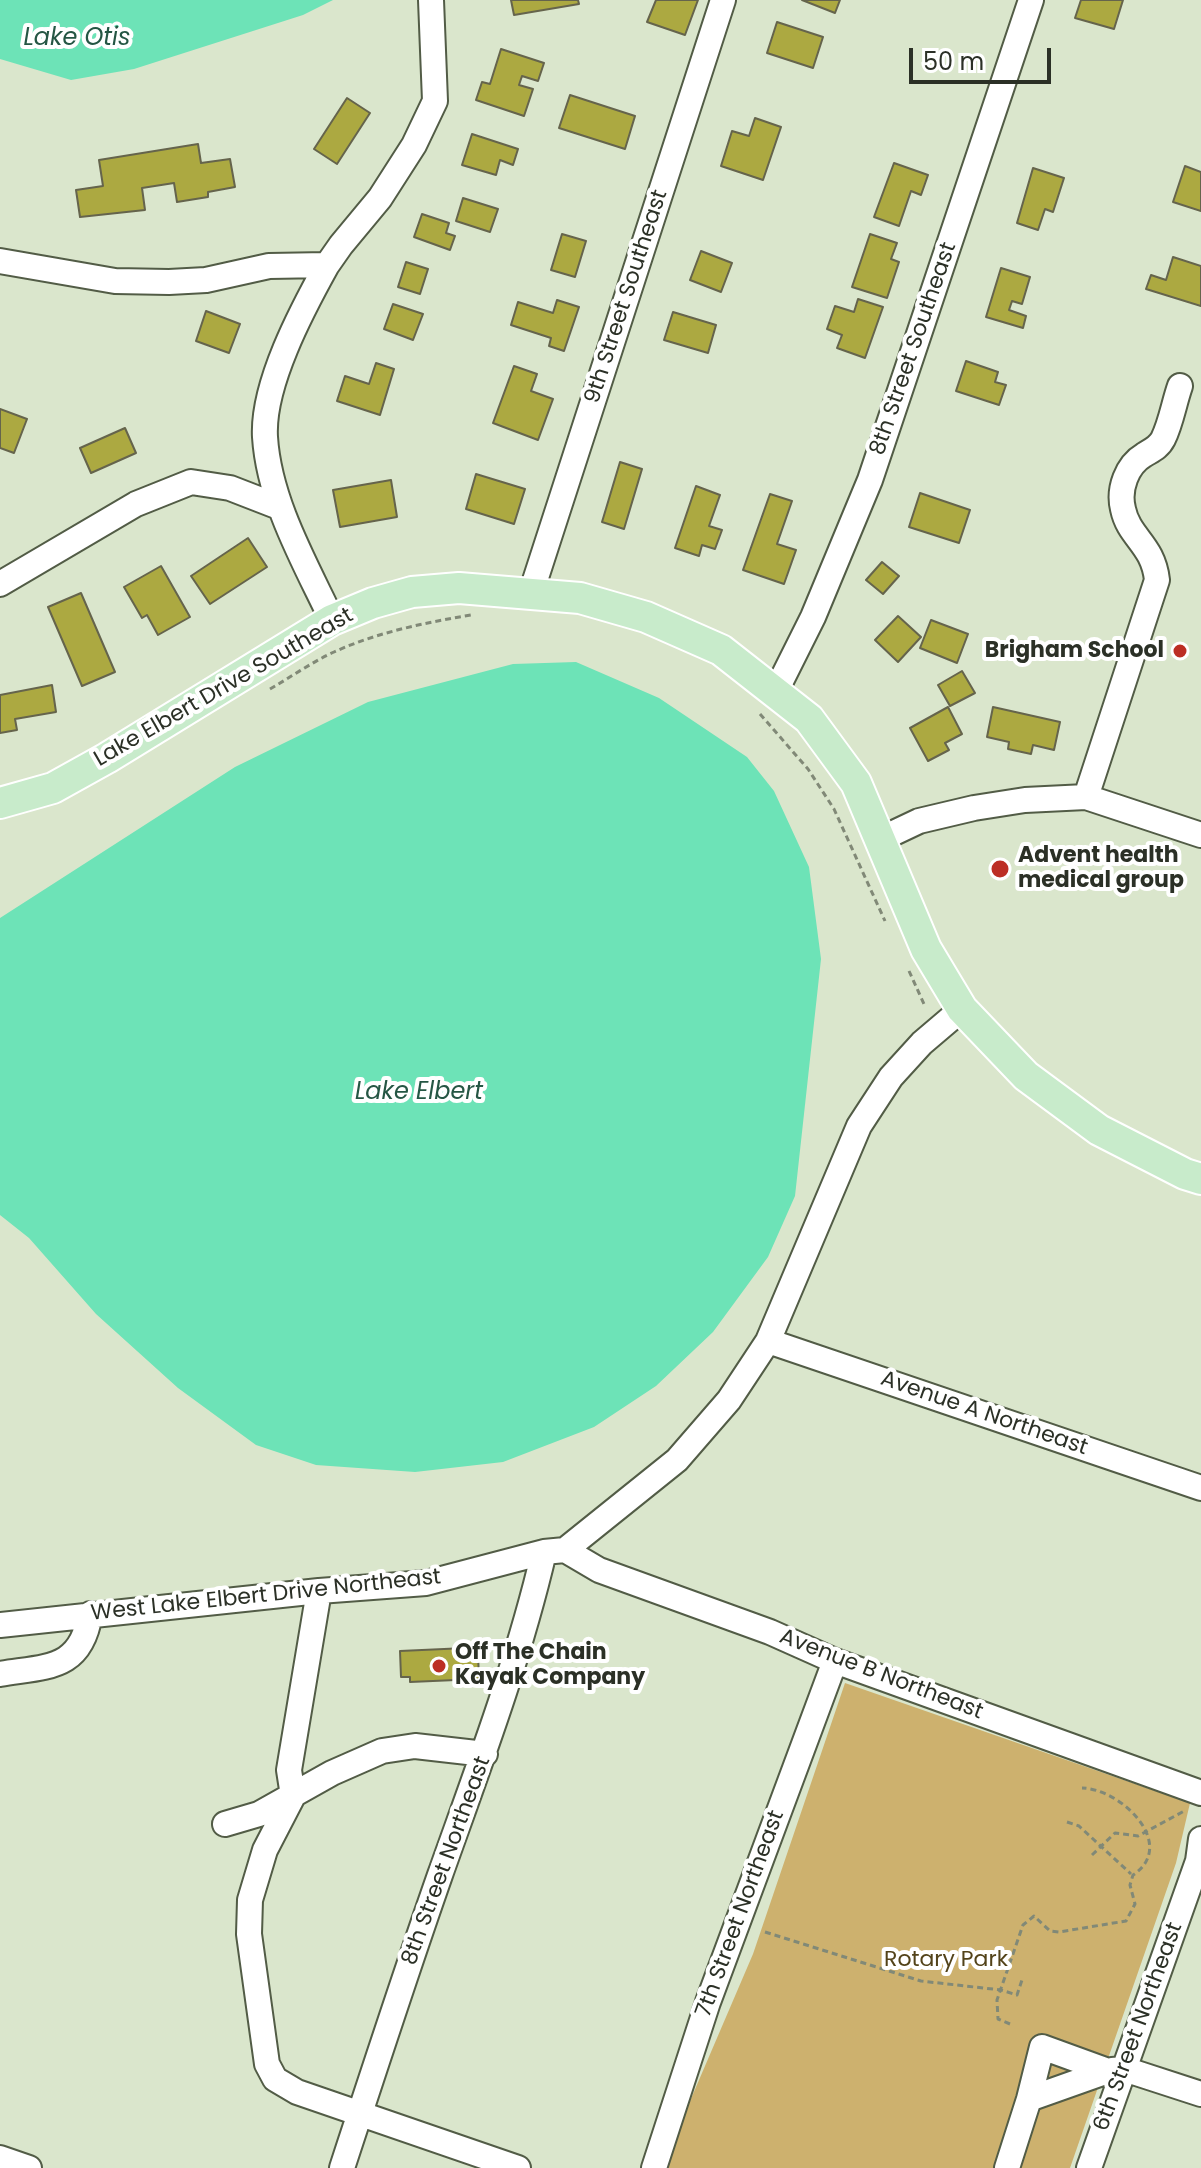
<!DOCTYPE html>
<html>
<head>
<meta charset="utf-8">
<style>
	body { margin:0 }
	#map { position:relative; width:1201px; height:2168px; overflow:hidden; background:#dae6cc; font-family:Poppins,sans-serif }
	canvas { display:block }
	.scale { position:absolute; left:909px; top:48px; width:142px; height:36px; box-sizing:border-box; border:4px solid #2b3026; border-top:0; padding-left:10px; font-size:24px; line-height:28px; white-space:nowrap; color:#2b3026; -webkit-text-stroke:6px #fff; paint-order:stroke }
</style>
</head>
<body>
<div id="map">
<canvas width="1201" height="2168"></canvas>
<div class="scale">50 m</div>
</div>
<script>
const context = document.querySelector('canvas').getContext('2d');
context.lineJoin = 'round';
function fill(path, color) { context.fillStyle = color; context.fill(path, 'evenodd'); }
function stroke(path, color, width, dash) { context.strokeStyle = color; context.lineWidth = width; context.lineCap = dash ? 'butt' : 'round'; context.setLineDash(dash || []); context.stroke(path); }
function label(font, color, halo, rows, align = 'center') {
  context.font = font + ' Poppins,sans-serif'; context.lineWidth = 8; context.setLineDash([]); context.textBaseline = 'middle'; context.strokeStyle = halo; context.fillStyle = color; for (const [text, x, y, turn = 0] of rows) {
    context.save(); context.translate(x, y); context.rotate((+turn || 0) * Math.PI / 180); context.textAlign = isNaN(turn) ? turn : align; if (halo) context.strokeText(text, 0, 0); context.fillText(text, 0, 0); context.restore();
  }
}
fill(new Path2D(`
	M 845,1683 L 1190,1803 L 1176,1863 L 1070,2168 L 665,2168 L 669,2150 L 753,1954 Z`), '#cdb16e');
fill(new Path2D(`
	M 0,0 L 333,0 L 303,15 L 134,69 L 71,80 L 0,59 Z
	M 576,662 L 659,698 L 747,757 L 774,791 L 809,867 L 821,959 L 795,1196 L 768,1257 L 713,1332 L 656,1386 L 594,1427 L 503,1462 L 415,1472 L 316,1465 L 256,1445 L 178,1388 L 96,1314 L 29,1238 L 0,1215 L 0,918 L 235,767 L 368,702 L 513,664 Z`), '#6de3b7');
const building = new Path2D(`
	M 511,0 L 578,0 L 579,4 L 514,15 Z
	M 656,0 L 698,0 L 685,35 L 647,22 Z
	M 802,0 L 840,0 L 835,13 Z
	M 1081,0 L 1123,0 L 1114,29 L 1075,18 Z
	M 777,22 L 823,37 L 813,68 L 767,53 Z
	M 501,49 L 544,63 L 538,81 L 522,76 L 519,85 L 533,89 L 524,116 L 476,100 L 482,82 L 490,84 Z
	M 570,95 L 635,116 L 625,149 L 559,128 Z
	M 347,98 L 370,113 L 337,164 L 314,149 Z
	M 755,118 L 781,127 L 763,180 L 721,166 L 732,131 L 749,136 Z
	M 472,134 L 518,149 L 513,165 L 500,160 L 496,175 L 462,165 Z
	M 198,144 L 201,163 L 230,159 L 235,187 L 208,192 L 208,197 L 177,202 L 174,183 L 142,188 L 145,210 L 80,217 L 76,190 L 103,186 L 99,160 Z
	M 894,163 L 928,175 L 921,195 L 911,191 L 899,226 L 874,217 Z
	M 1185,166 L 1201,172 L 1201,211 L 1173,202 Z
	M 1033,168 L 1064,178 L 1053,212 L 1045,209 L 1038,230 L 1017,223 Z
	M 463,198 L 498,209 L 490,232 L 456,221 Z
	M 422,214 L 449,223 L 446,233 L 455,236 L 450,250 L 414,237 Z
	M 562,234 L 586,241 L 575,277 L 551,270 Z
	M 870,234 L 897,243 L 891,259 L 899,262 L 887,298 L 852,287 Z
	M 701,251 L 732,263 L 721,292 L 690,280 Z
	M 1173,257 L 1201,266 L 1201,306 L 1146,289 L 1151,275 L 1166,280 Z
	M 406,262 L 428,269 L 420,294 L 398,287 Z
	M 1001,268 L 1030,277 L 1022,304 L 1012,301 L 1009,310 L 1026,316 L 1023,328 L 986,317 Z
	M 858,299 L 883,307 L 865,358 L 837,348 L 842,335 L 827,329 L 835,306 L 854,312 Z
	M 557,300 L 579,307 L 564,351 L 549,346 L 551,338 L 511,325 L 518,302 L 553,313 Z
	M 393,304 L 423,314 L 413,340 L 384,329 Z
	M 206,311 L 240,324 L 229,353 L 196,341 Z
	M 673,312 L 716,325 L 708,353 L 664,340 Z
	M 966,361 L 998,372 L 995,382 L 1006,385 L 999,405 L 956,391 Z
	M 376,363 L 394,369 L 380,415 L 337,401 L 345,376 L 369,384 Z
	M 514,366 L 537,374 L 531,391 L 553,399 L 538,440 L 493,423 Z
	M 0,409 L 27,419 L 14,453 L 0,448 Z
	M 125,428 L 136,453 L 91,473 L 80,448 Z
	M 620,462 L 642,469 L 624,529 L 602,522 Z
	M 476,474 L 525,489 L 514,524 L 466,509 Z
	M 391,480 L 397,517 L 340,527 L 333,490 Z
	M 696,486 L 720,495 L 709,526 L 722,530 L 715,549 L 702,545 L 699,556 L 675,548 Z
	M 920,493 L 970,510 L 959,543 L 909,527 Z
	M 770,494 L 792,501 L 777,544 L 796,550 L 784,584 L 743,570 Z
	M 248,538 L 267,567 L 210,604 L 191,576 Z
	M 882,562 L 899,576 L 883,594 L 866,580 Z
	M 161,566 L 190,617 L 158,635 L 147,615 L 142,618 L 124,587 Z
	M 81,593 L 115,672 L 82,686 L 48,607 Z
	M 898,616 L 921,637 L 898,662 L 875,640 Z
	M 931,620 L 968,634 L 957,663 L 920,648 Z
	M 962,671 L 975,693 L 950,706 L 938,685 Z
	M 52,685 L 56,712 L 15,719 L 17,730 L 0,733 L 0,695 Z
	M 948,707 L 962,734 L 945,743 L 949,750 L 928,761 L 910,728 Z
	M 993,707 L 1060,722 L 1054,750 L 1033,745 L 1031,754 L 1008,749 L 1009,742 L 987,737 Z
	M 466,1648 L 466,1654 L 478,1654 L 479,1679 L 410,1682 L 410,1677 L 401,1677 L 400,1651 Z`);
fill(building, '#aca941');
stroke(building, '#65644c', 2);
const minor = new Path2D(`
	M 0,261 L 115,281 L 169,282 L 206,280 L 269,266 L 327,265 L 341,245 L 380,198 L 414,145 L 435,101 L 431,0
	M 327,265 C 302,310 262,385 265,437 C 269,501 305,563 332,620
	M 0,584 L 136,504 L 191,482 L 230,488 L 279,507
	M 531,593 L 723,0
	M 776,691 L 813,617 L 870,480 L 1031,0
	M 1086,797 L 1157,580 C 1153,544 1129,538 1123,509 C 1118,489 1127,465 1144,455 C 1152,450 1159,447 1163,439 C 1171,423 1174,403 1180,386
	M 881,839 L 919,821 L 974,808 L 1025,800 L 1086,797 L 1201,835
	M 768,1341 L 1201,1488
	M 565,1550 L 599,1570 L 770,1632 L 835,1661 L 1201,1793
	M 0,1625 L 319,1591 L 426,1583 L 544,1552 L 565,1550 L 677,1460 L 729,1400 L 768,1341 L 859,1126 L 891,1077 L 922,1043 L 962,1009
	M 0,1674 C 48,1666 81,1670 90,1614
	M 293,1796 L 265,1850 L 250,1900 L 249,1934 L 267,2064 L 275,2079 L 297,2092 L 518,2168
	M 293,1796 L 289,1770 L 319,1591
	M 225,1824 L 259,1814 L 332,1773 L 382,1751 L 415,1746 L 485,1754
	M 1112,2070 L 1124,2069 L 1201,2094
	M 0,2158 L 29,2168
	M 342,2168 C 374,2070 406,1972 440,1875 C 478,1768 518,1663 544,1552
	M 654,2168 L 708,2002 L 835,1661
	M 1007,2168 L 1029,2099 L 1042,2047 L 1108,2071 L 1029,2099
	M 1089,2168 L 1198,1861 L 1201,1839`);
const major = new Path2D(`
	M 0,803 L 53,788 L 107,758 L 332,620 L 373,603 L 412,592 L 459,588 L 580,598 L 646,617 L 721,650 L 809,719 L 856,783 L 926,949 L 962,1009 L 1026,1076 L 1099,1130 L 1185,1174 L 1201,1179`);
stroke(minor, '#525c46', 28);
stroke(major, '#fff', 34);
stroke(new Path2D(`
	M 270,689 C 291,677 312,662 334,652 C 378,632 424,623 471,615
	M 760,714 L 808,769 L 834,809 L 885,921
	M 909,971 L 924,1004
	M 1067,1822 L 1079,1826 L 1131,1874
	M 1092,1855 L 1115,1833 L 1138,1836 L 1186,1810
	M 765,1932 L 921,1981 L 1001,1990 L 1017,1995 L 1022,1980
	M 1010,2024 L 998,2019 L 997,2000 L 1023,1925 L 1034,1916 L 1050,1931 L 1059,1932 L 1126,1921 L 1135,1904 L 1130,1885 L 1133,1875 C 1178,1845 1122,1789 1082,1788`), '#818977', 3, [6, 4]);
stroke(minor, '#fff', 24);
stroke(major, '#c8ebcb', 30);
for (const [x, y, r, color] of [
	[1180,651,8,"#bc2e24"],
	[1000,869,10,"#bc2e24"],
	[439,1666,8,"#bc2e24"]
]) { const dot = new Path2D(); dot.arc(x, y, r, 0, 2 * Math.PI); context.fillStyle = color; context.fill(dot); stroke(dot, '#fff', 3); }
label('22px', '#2b3026', '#fff', [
	["9th Street Southeast",627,297,-72],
	["8th Street Southeast",914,349,-71],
	["Lake Elbert Drive Southeast",224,688,-30],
	["Avenue A Northeast",984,1414,19],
	["West Lake Elbert Drive Northeast",266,1596,-6],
	["Avenue B Northeast",881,1675,21],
	["8th Street Northeast",447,1861,-70],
	["7th Street Northeast",741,1914,-70],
	["6th Street Northeast",1139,2027,-70]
]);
label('bold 22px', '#2b3026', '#fff', [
	["Brigham School",1164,651,"right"],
	["Advent health",1018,856],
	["medical group",1018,881],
	["Off The Chain",455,1653],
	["Kayak Company",455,1678]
], 'left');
label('22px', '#53431a', '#fff', [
	["Rotary Park",946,1960]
]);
label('italic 24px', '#255644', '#fff', [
	["Lake Otis",77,39],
	["Lake Elbert",419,1093]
]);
</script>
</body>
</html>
